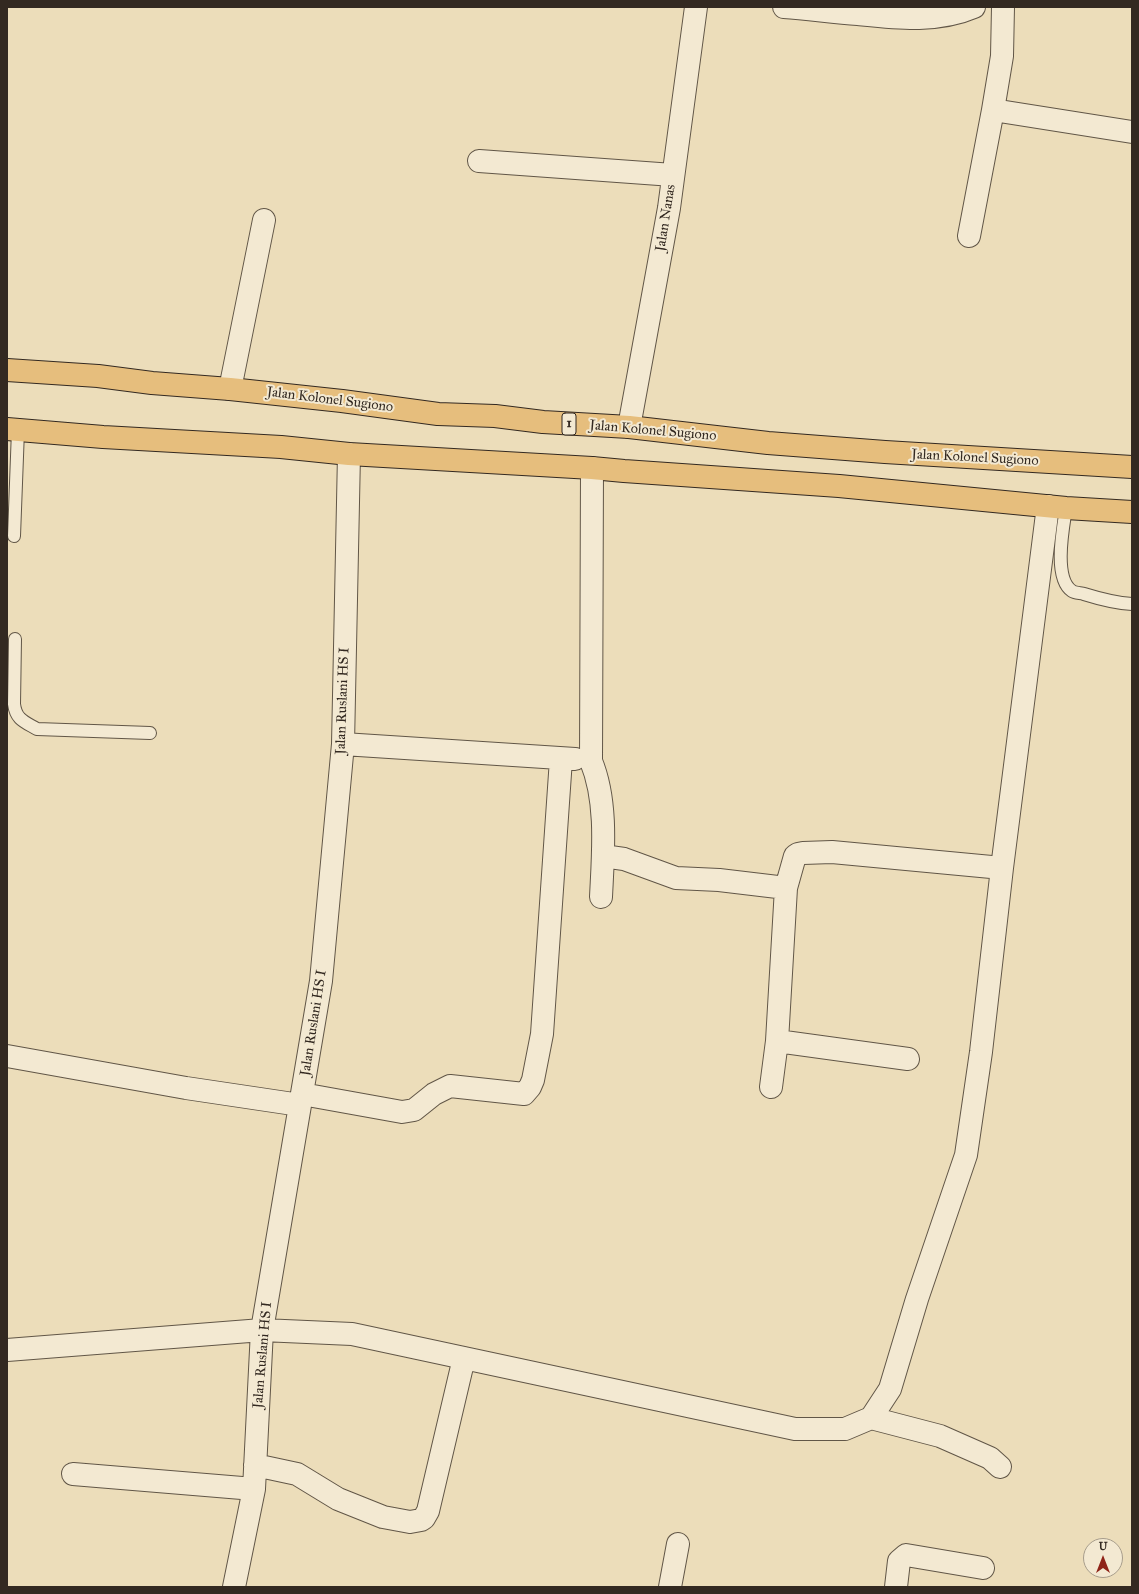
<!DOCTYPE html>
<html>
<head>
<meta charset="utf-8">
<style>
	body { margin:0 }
	#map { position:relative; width:1139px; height:1594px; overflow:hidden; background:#ecddba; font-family:"IM FELL Great Primer",serif }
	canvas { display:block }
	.frame { position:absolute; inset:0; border:8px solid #332921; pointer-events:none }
	.north { position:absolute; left:1083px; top:1538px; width:40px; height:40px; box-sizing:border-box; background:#f3e9d2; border:1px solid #a69c8b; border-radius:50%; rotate:0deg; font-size:11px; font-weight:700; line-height:16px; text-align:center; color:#332921 }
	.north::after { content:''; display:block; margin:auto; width:14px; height:18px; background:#8f2418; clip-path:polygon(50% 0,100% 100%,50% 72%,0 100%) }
</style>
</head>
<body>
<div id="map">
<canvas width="1139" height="1594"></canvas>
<div class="frame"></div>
<div class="north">U</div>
</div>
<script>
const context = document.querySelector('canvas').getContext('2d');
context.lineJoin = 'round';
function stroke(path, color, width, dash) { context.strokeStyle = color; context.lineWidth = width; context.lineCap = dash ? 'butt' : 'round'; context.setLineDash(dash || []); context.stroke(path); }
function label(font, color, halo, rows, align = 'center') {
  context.font = font + ' "IM FELL Great Primer",serif'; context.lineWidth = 4; context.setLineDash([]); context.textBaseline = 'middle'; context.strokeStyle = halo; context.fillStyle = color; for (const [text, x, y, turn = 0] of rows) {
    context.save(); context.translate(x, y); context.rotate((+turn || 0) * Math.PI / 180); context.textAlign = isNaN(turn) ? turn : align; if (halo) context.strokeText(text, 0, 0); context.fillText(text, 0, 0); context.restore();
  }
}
const lane = new Path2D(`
	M 1066,508 C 1063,528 1053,578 1072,591 C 1075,593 1081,593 1084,594 C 1100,599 1115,603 1132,604
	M 14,536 L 18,430
	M 15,639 L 14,704 C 16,720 25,722 37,729 L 150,733`);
const street = new Path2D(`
	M 784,7 C 809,9 833,12 858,14 C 897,18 937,23 974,7
	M 1003,7 L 1002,56 L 993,110 L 1132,132
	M 479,161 L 673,175
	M 969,236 L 993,110
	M 230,389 L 264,220
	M 629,427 L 669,208 L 696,7
	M 592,468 L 591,761 C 608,802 603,854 601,897
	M 343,744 L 575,759
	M 603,856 L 624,859 L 676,878 L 719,880 L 786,888 L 777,1041 L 771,1087
	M 786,888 L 795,856 L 798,854 L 803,853 L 832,852 L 1002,868
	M 777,1041 L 908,1059
	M 7,1056 L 186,1088 L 300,1105
	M 302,1094 L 402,1112 L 414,1110 L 434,1094 L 450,1086 L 524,1094 L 530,1087 L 533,1080 L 542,1034 L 561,759
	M 7,1350 L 262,1330 L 352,1334 L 795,1429 L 845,1429 L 871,1418 L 890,1389 L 917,1299 L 966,1155 L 981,1052 L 1002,868 L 1048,506
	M 871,1418 L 940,1436 L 990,1458 L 1000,1467
	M 255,1465 L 297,1474 L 338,1499 L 383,1517 L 410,1522 L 421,1520 L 424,1518 L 428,1511 L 464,1358
	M 73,1474 L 254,1489
	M 234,1587 L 254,1489 L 262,1330 L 321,981 L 343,744 L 349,454
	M 670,1587 L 678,1544
	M 896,1587 L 899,1561 L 906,1555 L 983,1568`);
const highway = new Path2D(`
	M 7,370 L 98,376 L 152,383 L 230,389 L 342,401 L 438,414 L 495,416 L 543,422 L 629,427 L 768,443 L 885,452 L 1132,467
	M 7,429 L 103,437 L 281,447 L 349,454 L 592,468 L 624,471 L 839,486 L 1066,508 L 1132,512`);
stroke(lane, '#615647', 14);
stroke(street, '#615647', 24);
stroke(highway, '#332921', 24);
stroke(lane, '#f3e9d2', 12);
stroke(street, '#f3e9d2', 22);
stroke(highway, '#e6be7d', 22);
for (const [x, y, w] of [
	[569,424,14]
]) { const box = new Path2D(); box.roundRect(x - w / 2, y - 11, w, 22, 3); context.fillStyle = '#f3e9d2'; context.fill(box); stroke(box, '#332921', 1); }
label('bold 13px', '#332921', null, [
	["1",569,424]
]);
label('14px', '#332921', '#f3e9d2', [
	["Jalan Nanas",666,218,-81],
	["Jalan Kolonel Sugiono",330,400,7],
	["Jalan Kolonel Sugiono",653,431,5],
	["Jalan Kolonel Sugiono",975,458,3],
	["Jalan Ruslani HS I",343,701,-88],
	["Jalan Ruslani HS I",314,1023,-81],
	["Jalan Ruslani HS I",263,1355,-85]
]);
</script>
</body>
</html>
